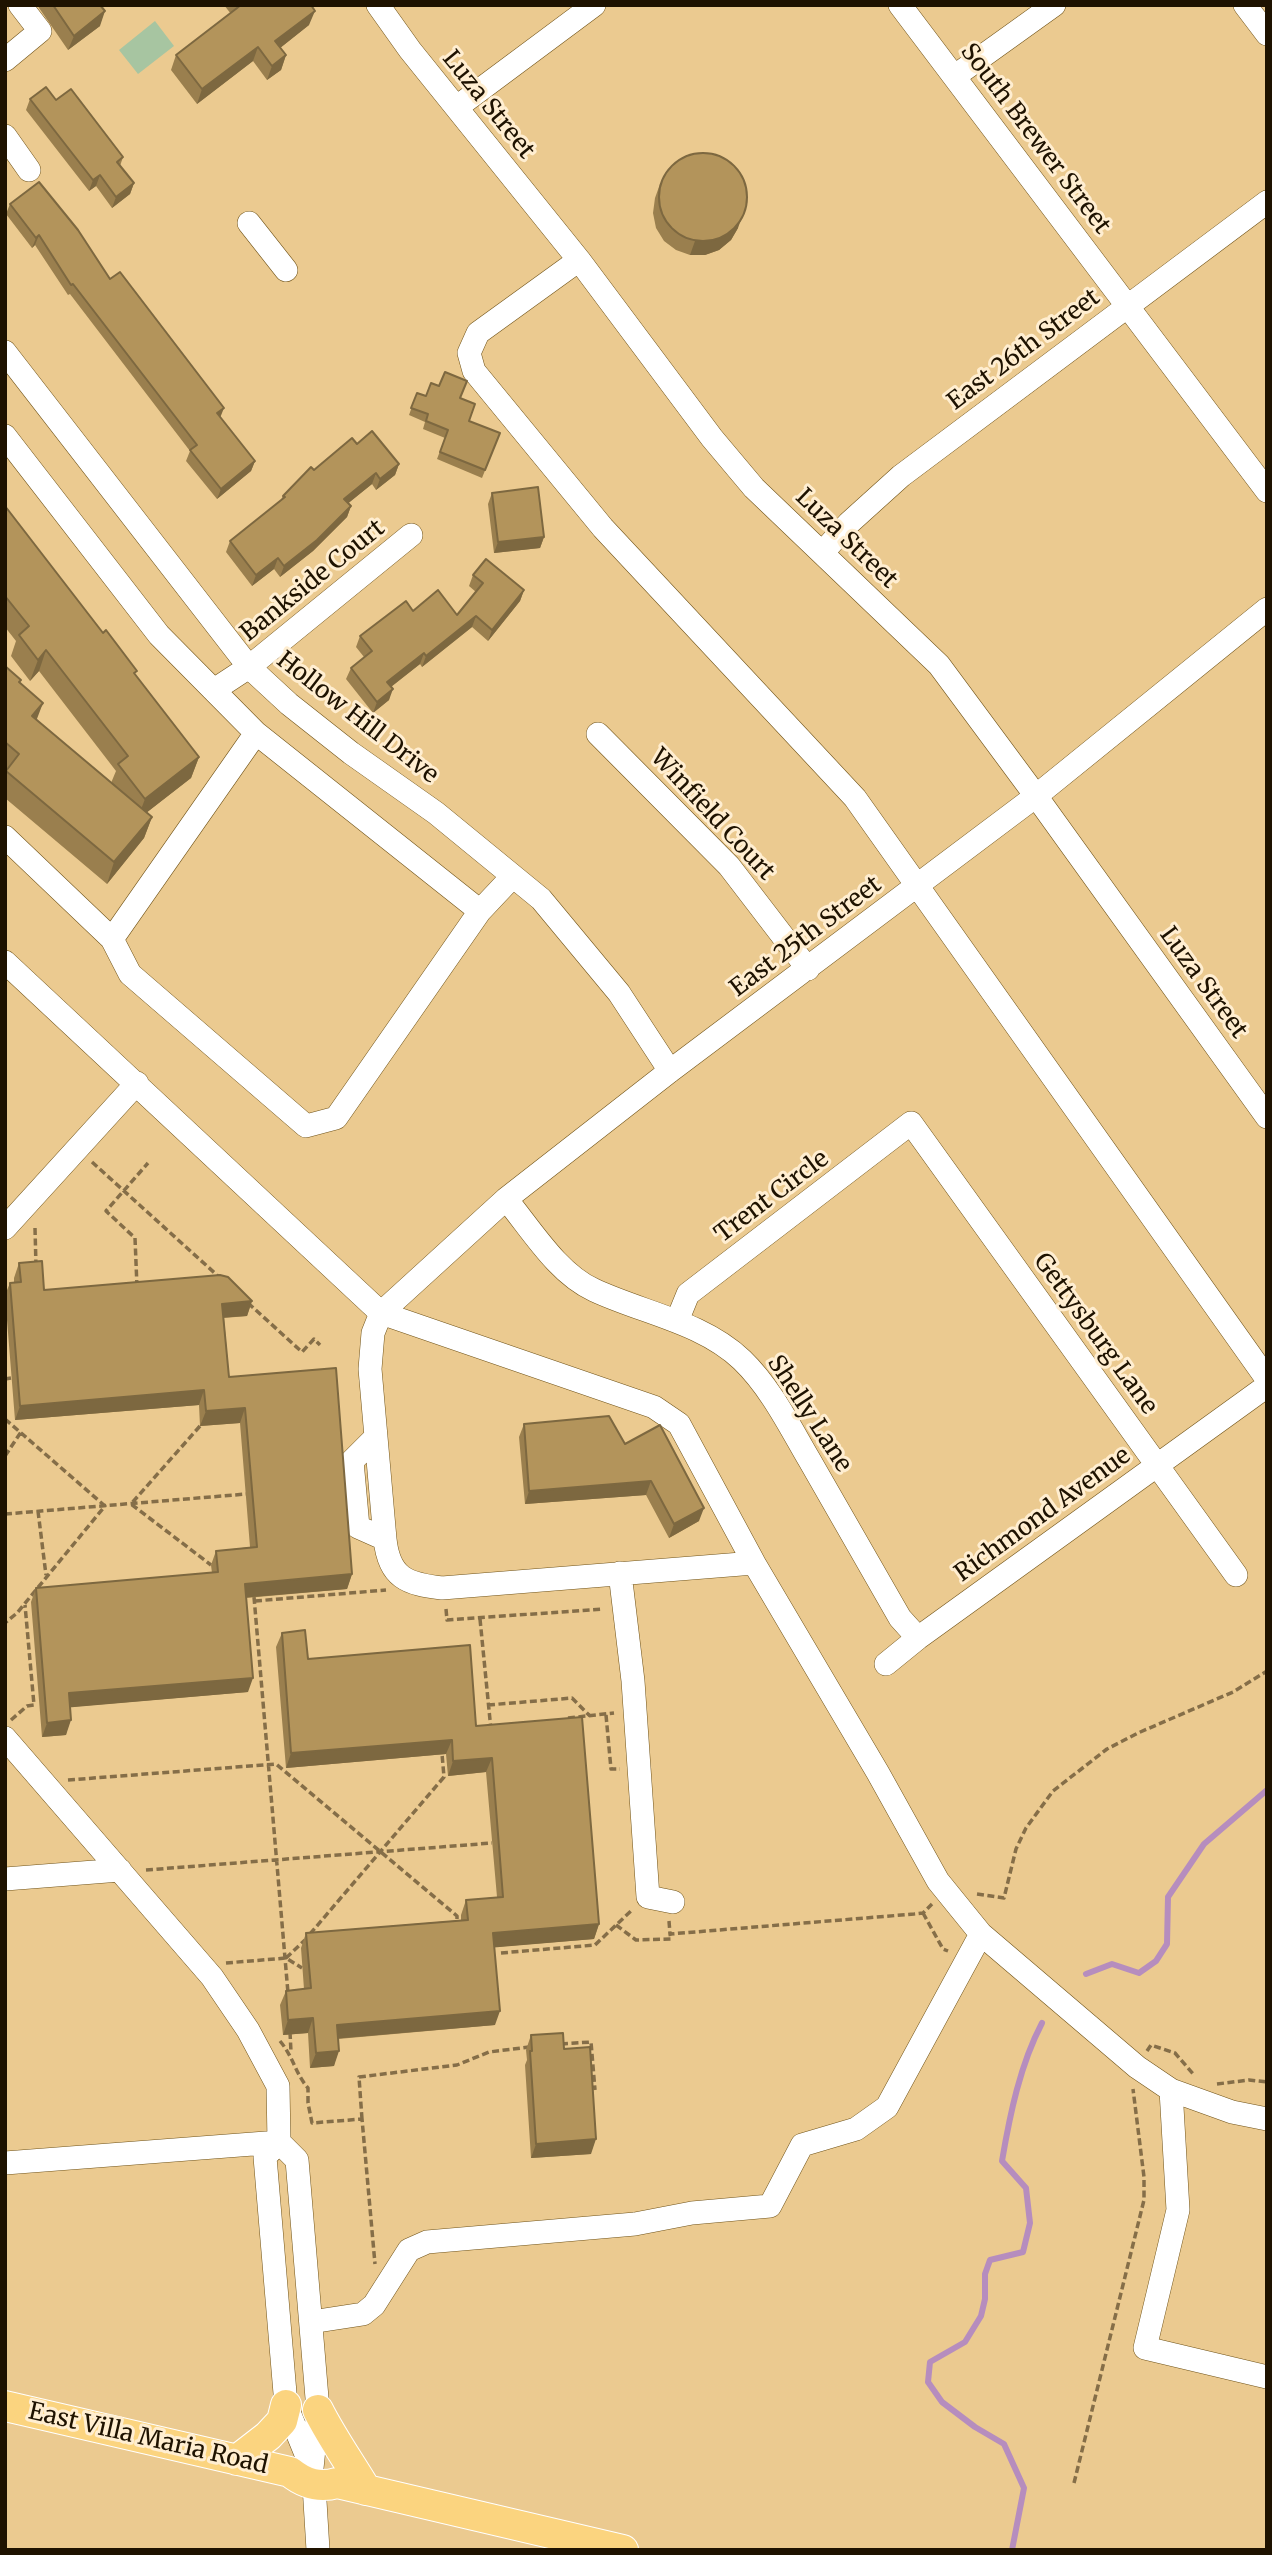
<!DOCTYPE html>
<html>
<head>
<meta charset="utf-8">
<style>
	body { margin:0 }
	#map { position:relative; width:1272px; height:2555px; overflow:hidden; background:#ebca90; font-family:Merriweather,serif }
	canvas { display:block }
	.frame { position:absolute; inset:0; border:7px solid #1e1200; pointer-events:none }
</style>
</head>
<body>
<div id="map">
<canvas width="1272" height="2555"></canvas>
<div class="frame"></div>
</div>
<script>
const context = document.querySelector('canvas').getContext('2d');
context.lineJoin = 'round';
function fill(path, color) { context.fillStyle = color; context.fill(path, 'evenodd'); }
function stroke(path, color, width, dash) { context.strokeStyle = color; context.lineWidth = width; context.lineCap = dash ? 'butt' : 'round'; context.setLineDash(dash || []); context.stroke(path); }
function label(font, color, halo, rows, align = 'center') {
  context.font = font + ' Merriweather,serif'; context.lineWidth = 6; context.setLineDash([]); context.textBaseline = 'middle'; context.strokeStyle = halo; context.fillStyle = color; for (const [text, x, y, turn = 0] of rows) {
    context.save(); context.translate(x, y); context.rotate((+turn || 0) * Math.PI / 180); context.textAlign = isNaN(turn) ? turn : align; if (halo) context.strokeText(text, 0, 0); context.fillText(text, 0, 0); context.restore();
  }
}
fill(new Path2D(`
	M 155,21 L 174,46 L 138,74 L 119,50 Z`), '#a7c5a1');
stroke(new Path2D(`
	M 1086,1974 L 1112,1964 L 1139,1973 L 1156,1961 L 1167,1944 L 1168,1897 L 1204,1844 L 1267,1790
	M 1012,2550 L 1024,2488 L 1004,2444 L 975,2427 L 942,2402 L 928,2382 L 930,2362 L 965,2342 L 981,2316 L 985,2299 L 985,2274 L 990,2260 L 1023,2252 L 1030,2223 L 1026,2188 L 1002,2161 C 1010,2114 1020,2065 1042,2023`), '#b68dbe', 6);
const minor = new Path2D(`
	M 378,5 L 410,50 L 579,260 L 712,438 L 754,488 L 939,665 L 1036,796 L 1267,1117
	M 900,5 L 1267,491
	M 1245,5 L 1267,34
	M 5,60 L 40,31 L 20,5
	M 955,76 L 1054,5
	M 457,107 L 594,5
	M 5,136 L 29,170
	M 249,223 L 286,270
	M 579,260 L 478,333 L 469,353 L 474,371 L 603,528 L 855,798 L 1267,1379
	M 5,352 L 249,667 L 289,704 L 351,753 L 436,813 L 541,899 L 619,993 L 670,1071
	M 5,436 L 159,635 L 256,733 L 480,911
	M 823,552 L 849,523 L 901,476 L 1267,202
	M 214,690 L 249,667 L 411,535
	M 598,734 L 729,866 L 808,969
	M 5,837 L 112,939 L 130,974 L 306,1126 L 336,1118 L 480,911 L 512,877
	M 112,939 L 256,733
	M 5,962 L 381,1313 L 654,1407 L 679,1424 L 754,1563 L 878,1773 L 938,1881 L 981,1934 L 1137,2067 L 1171,2090 L 1232,2112 L 1267,2119
	M 506,1199 C 531,1229 557,1273 594,1290 C 643,1313 702,1322 742,1360 C 771,1388 790,1427 810,1461 C 840,1514 870,1566 900,1618 L 918,1638
	M 5,1228 L 137,1083
	M 677,1321 L 688,1294 L 911,1123 L 1236,1575
	M 376,1437 L 352,1461 L 358,1527 L 385,1539
	M 754,1563 L 442,1588 C 407,1584 389,1578 385,1539 L 370,1369 L 373,1333 L 381,1313 L 506,1199 L 670,1071 L 1036,796 L 1267,609
	M 620,1573 L 633,1681 L 648,1897 L 673,1902
	M 886,1664 L 918,1638 L 1267,1386
	M 5,1738 L 212,1977 L 248,2030 L 278,2086 L 279,2142 L 297,2160 L 318,2410 L 312,2468
	M 5,1879 L 120,1870
	M 1171,2090 L 1178,2210 L 1145,2348 L 1267,2377
	M 279,2142 L 265,2157 L 286,2405 L 310,2464
	M 5,2163 L 279,2142
	M 311,2322 L 363,2314 L 374,2305 L 409,2250 L 427,2242 L 635,2224 L 692,2213 L 770,2206 L 802,2145 L 856,2129 L 887,2107 L 981,1934
	M 314,2485 L 318,2550`);
const major = new Path2D(`
	M 5,2406 L 290,2472 C 305,2484 319,2488 337,2483 L 623,2550
	M 318,2410 C 332,2438 350,2463 366,2490
	M 237,2460 L 268,2436 L 282,2421 L 286,2405`);
stroke(minor, '#705318', 24);
stroke(major, '#fff', 32);
stroke(new Path2D(`
	M 92,1162 L 218,1276
	M 35,1228 L 36,1266
	M 137,1287 L 135,1238 L 106,1211 L 148,1163
	M 248,1303 L 302,1352 L 314,1339 L 320,1345
	M 5,1379 L 11,1378
	M 5,1419 L 105,1506 L 17,1613 L 5,1623
	M 200,1426 L 131,1504 L 211,1565
	M 5,1456 L 21,1432
	M 38,1511 L 46,1575
	M 5,1514 L 246,1494
	M 254,1597 L 288,1993
	M 255,1601 L 386,1590
	M 446,1609 L 447,1620 L 603,1609
	M 480,1619 L 491,1730
	M 488,1705 L 572,1698 L 590,1716
	M 606,1715 L 611,1769 L 620,1769
	M 568,1718 L 614,1713
	M 11,1720 L 27,1706 L 34,1705 L 25,1605
	M 68,1780 L 276,1764 L 457,1916 L 457,1926
	M 146,1870 L 492,1843
	M 977,1894 L 1004,1898 L 1016,1849 L 1026,1828 L 1053,1791 L 1107,1749 L 1138,1733 L 1233,1692 L 1267,1671
	M 923,1913 L 943,1949 L 948,1951
	M 669,1921 L 670,1934 L 914,1914 L 923,1913 L 932,1904
	M 616,1925 L 636,1940 L 671,1939 L 670,1934
	M 310,1934 L 444,1777 L 442,1754
	M 501,1953 L 595,1945 L 633,1909
	M 286,1958 L 305,1940
	M 226,1963 L 286,1958 L 302,1968
	M 290,2032 L 291,2052
	M 280,2041 C 294,2058 295,2073 308,2088 L 308,2103 L 312,2123 L 362,2119 L 375,2264
	M 561,2044 L 591,2042 L 595,2090
	M 1147,2051 L 1151,2045 L 1175,2053 L 1194,2075
	M 1217,2084 L 1249,2080 L 1267,2082
	M 362,2119 L 359,2077 L 457,2065 L 489,2052 L 529,2047
	M 1074,2483 L 1144,2200 L 1144,2177 L 1133,2089`), '#856e48', 3.5, [7, 3.5]);
stroke(minor, '#fff', 23);
stroke(major, '#fbd47f', 30);
fill(new Path2D(`
	M 37,5 L 100,5 L 100,26 L 68,50 Z
	M 224,5 L 311,5 L 309,25 L 280,48 L 286,55 L 281,70 L 267,80 L 253,61 L 197,104 L 171,70 L 176,55 L 231,14 Z
	M 30,99 L 56,100 L 123,157 L 120,166 L 134,183 L 130,194 L 112,208 L 96,186 L 89,191 L 26,110 Z
	M 660,184 L 738,228 L 731,240 L 719,250 L 705,255 L 690,255 L 676,250 L 664,241 L 656,228 L 653,213 L 655,198 Z
	M 10,204 L 110,279 L 255,461 L 251,471 L 217,499 L 186,461 L 190,451 L 70,294 L 68,295 L 35,245 L 32,248 L 6,214 Z
	M 417,393 L 426,396 L 460,398 L 469,421 L 500,433 L 482,478 L 437,459 L 445,438 L 423,429 L 425,422 L 409,415 Z
	M 357,444 L 399,464 L 395,475 L 376,490 L 372,484 L 348,503 L 351,506 L 347,517 L 313,551 L 280,577 L 274,569 L 252,586 L 226,552 L 230,541 L 281,500 L 283,496 L 314,470 Z
	M 492,493 L 544,537 L 540,548 L 494,553 L 488,504 Z
	M 5,506 L 199,757 L 191,778 L 146,813 L 152,817 L 144,838 L 107,884 L 5,798 L 5,666 L 20,683 L 37,720 L 111,783 L 116,771 L 39,671 L 30,681 L 11,656 L 16,641 L 5,627 Z
	M 473,575 L 524,590 L 520,601 L 488,641 L 472,627 L 422,667 L 420,664 L 391,687 L 389,700 L 373,713 L 346,679 L 351,668 L 364,657 L 356,647 L 360,636 L 413,611 L 457,615 L 476,592 L 469,586 Z
	M 19,1263 L 44,1290 L 252,1301 L 247,1316 L 224,1318 L 229,1377 L 352,1574 L 347,1589 L 246,1598 L 248,1692 L 70,1707 L 66,1735 L 42,1737 L 31,1602 L 36,1588 L 212,1573 L 211,1565 L 216,1551 L 250,1547 L 240,1423 L 200,1426 L 199,1405 L 15,1420 L 5,1295 L 10,1283 L 14,1282 L 14,1278 Z
	M 524,1424 L 625,1444 L 699,1521 L 669,1538 L 646,1495 L 525,1504 L 519,1437 Z
	M 282,1633 L 308,1659 L 476,1726 L 599,1924 L 594,1939 L 495,1947 L 495,2025 L 338,2039 L 334,2066 L 310,2068 L 308,2033 L 283,2035 L 280,2005 L 286,1991 L 304,1989 L 301,1948 L 306,1933 L 461,1920 L 461,1915 L 466,1900 L 497,1897 L 486,1772 L 448,1776 L 446,1754 L 286,1768 L 276,1647 Z
	M 531,2035 L 564,2049 L 591,2154 L 531,2158 L 525,2065 L 527,2060 L 526,2050 Z`), '#9a7f4e');
fill(new Path2D(`
	M 105,11 L 100,26 L 68,50 L 74,36 Z
	M 315,11 L 309,25 L 270,56 L 275,41 Z
	M 258,47 L 253,61 L 197,104 L 202,89 Z
	M 286,55 L 281,70 L 267,80 L 272,66 Z
	M 100,175 L 96,186 L 89,191 L 93,180 Z
	M 134,183 L 130,194 L 112,208 L 116,197 Z
	M 743,214 L 738,228 L 731,240 L 719,250 L 705,255 L 690,255 L 695,241 Z
	M 39,235 L 35,245 L 32,248 L 36,238 Z
	M 224,408 L 220,418 L 217,413 Z
	M 255,461 L 251,471 L 217,499 L 221,489 Z
	M 399,464 L 395,475 L 376,490 L 380,479 Z
	M 376,473 L 372,484 L 340,510 L 344,499 Z
	M 351,506 L 347,517 L 313,551 L 280,577 L 284,566 Z
	M 544,537 L 540,548 L 494,553 L 498,542 Z
	M 278,558 L 274,569 L 252,586 L 256,575 Z
	M 524,590 L 520,601 L 488,641 L 492,630 Z
	M 476,616 L 472,627 L 422,667 L 426,656 Z
	M 46,650 L 39,671 L 30,681 L 38,660 Z
	M 424,653 L 420,664 L 383,693 L 387,682 Z
	M 393,689 L 389,700 L 373,713 L 377,702 Z
	M 43,703 L 35,724 L 32,716 Z
	M 199,757 L 191,778 L 137,820 L 145,799 Z
	M 152,817 L 144,838 L 107,884 L 114,862 Z
	M 252,1301 L 247,1316 L 217,1318 L 222,1304 Z
	M 204,1390 L 199,1405 L 15,1420 L 20,1406 Z
	M 245,1408 L 240,1423 L 200,1426 L 206,1411 Z
	M 651,1481 L 646,1495 L 525,1504 L 529,1491 Z
	M 704,1508 L 699,1521 L 669,1538 L 674,1524 Z
	M 352,1574 L 347,1589 L 240,1598 L 245,1584 Z
	M 253,1678 L 248,1692 L 63,1708 L 69,1693 Z
	M 71,1720 L 66,1735 L 42,1737 L 47,1723 Z
	M 452,1740 L 446,1754 L 286,1768 L 291,1753 Z
	M 492,1758 L 486,1772 L 448,1776 L 453,1761 Z
	M 599,1924 L 594,1939 L 488,1948 L 493,1933 Z
	M 500,2011 L 495,2025 L 332,2039 L 337,2025 Z
	M 313,2018 L 308,2033 L 283,2035 L 288,2020 Z
	M 339,2051 L 334,2066 L 310,2068 L 316,2053 Z
	M 596,2139 L 591,2154 L 531,2158 L 536,2144 Z`), '#7d6840');
const building = new Path2D(`
	M 53,5 L 100,5 L 105,11 L 74,36 Z
	M 241,5 L 311,5 L 315,11 L 275,41 L 286,55 L 272,66 L 258,47 L 202,89 L 176,55 Z
	M 46,87 L 56,100 L 71,89 L 123,157 L 117,162 L 134,183 L 116,197 L 100,175 L 93,180 L 30,99 Z
	M659 197a44 44 0 1 1 88 0a44 44 0 1 1-88 0Z
	M 39,182 L 78,230 L 110,279 L 120,272 L 224,408 L 217,413 L 255,461 L 221,489 L 190,450 L 197,445 L 73,284 L 71,285 L 39,235 L 36,238 L 10,204 Z
	M 445,372 L 467,381 L 460,398 L 475,404 L 469,421 L 500,433 L 485,470 L 440,452 L 448,430 L 426,421 L 428,414 L 411,408 L 417,393 L 426,396 L 431,383 L 439,386 Z
	M 372,431 L 399,464 L 380,479 L 376,473 L 344,499 L 351,506 L 317,540 L 284,566 L 278,558 L 256,575 L 230,541 L 285,497 L 283,496 L 311,467 L 314,470 L 352,438 L 357,444 Z
	M 538,487 L 544,537 L 498,542 L 492,493 Z
	M 5,506 L 103,633 L 106,630 L 137,671 L 134,673 L 199,757 L 145,799 L 118,764 L 128,756 L 46,650 L 38,660 L 19,635 L 29,626 L 5,596 Z
	M 486,559 L 524,590 L 492,630 L 476,616 L 426,656 L 424,653 L 387,682 L 393,689 L 377,702 L 351,668 L 372,651 L 360,636 L 406,601 L 413,611 L 438,590 L 457,615 L 483,583 L 473,575 Z
	M 5,666 L 21,680 L 19,682 L 43,703 L 32,716 L 152,817 L 114,862 L 6,771 L 19,754 L 5,742 Z
	M 42,1261 L 44,1290 L 220,1275 L 228,1277 L 252,1301 L 222,1304 L 229,1377 L 336,1368 L 352,1574 L 245,1584 L 253,1678 L 69,1693 L 71,1720 L 47,1723 L 36,1588 L 218,1572 L 216,1551 L 257,1547 L 245,1408 L 206,1411 L 204,1390 L 20,1406 L 10,1283 L 21,1282 L 19,1263 Z
	M 609,1416 L 625,1444 L 660,1425 L 704,1508 L 674,1524 L 651,1481 L 529,1491 L 524,1424 Z
	M 305,1630 L 308,1659 L 470,1645 L 476,1726 L 582,1717 L 599,1924 L 493,1933 L 500,2011 L 337,2025 L 339,2051 L 316,2053 L 313,2018 L 288,2020 L 286,1991 L 311,1988 L 306,1933 L 468,1920 L 466,1900 L 503,1897 L 492,1758 L 453,1761 L 452,1740 L 291,1753 L 282,1633 Z
	M 563,2033 L 564,2049 L 590,2047 L 596,2139 L 536,2144 L 530,2051 L 532,2051 L 531,2035 Z`);
fill(building, '#b3945b');
stroke(building, '#7d6840', 2);
label('24px', '#1e1200', '#ffeed1', [
	["Luza Street",488,105,51],
	["South Brewer Street",1035,139,53],
	["East 26th Street",1024,350,-37],
	["Luza Street",846,539,44],
	["Bankside Court",313,581,-39],
	["Hollow Hill Drive",357,718,38],
	["Winfield Court",712,815,47],
	["East 25th Street",806,937,-37],
	["Luza Street",1203,983,54],
	["Trent Circle",772,1197,-37],
	["Gettysburg Lane",1095,1334,54],
	["Shelly Lane",809,1414,57],
	["Richmond Avenue",1043,1515,-36],
	["East Villa Maria Road",148,2439,13]
]);
</script>
</body>
</html>
